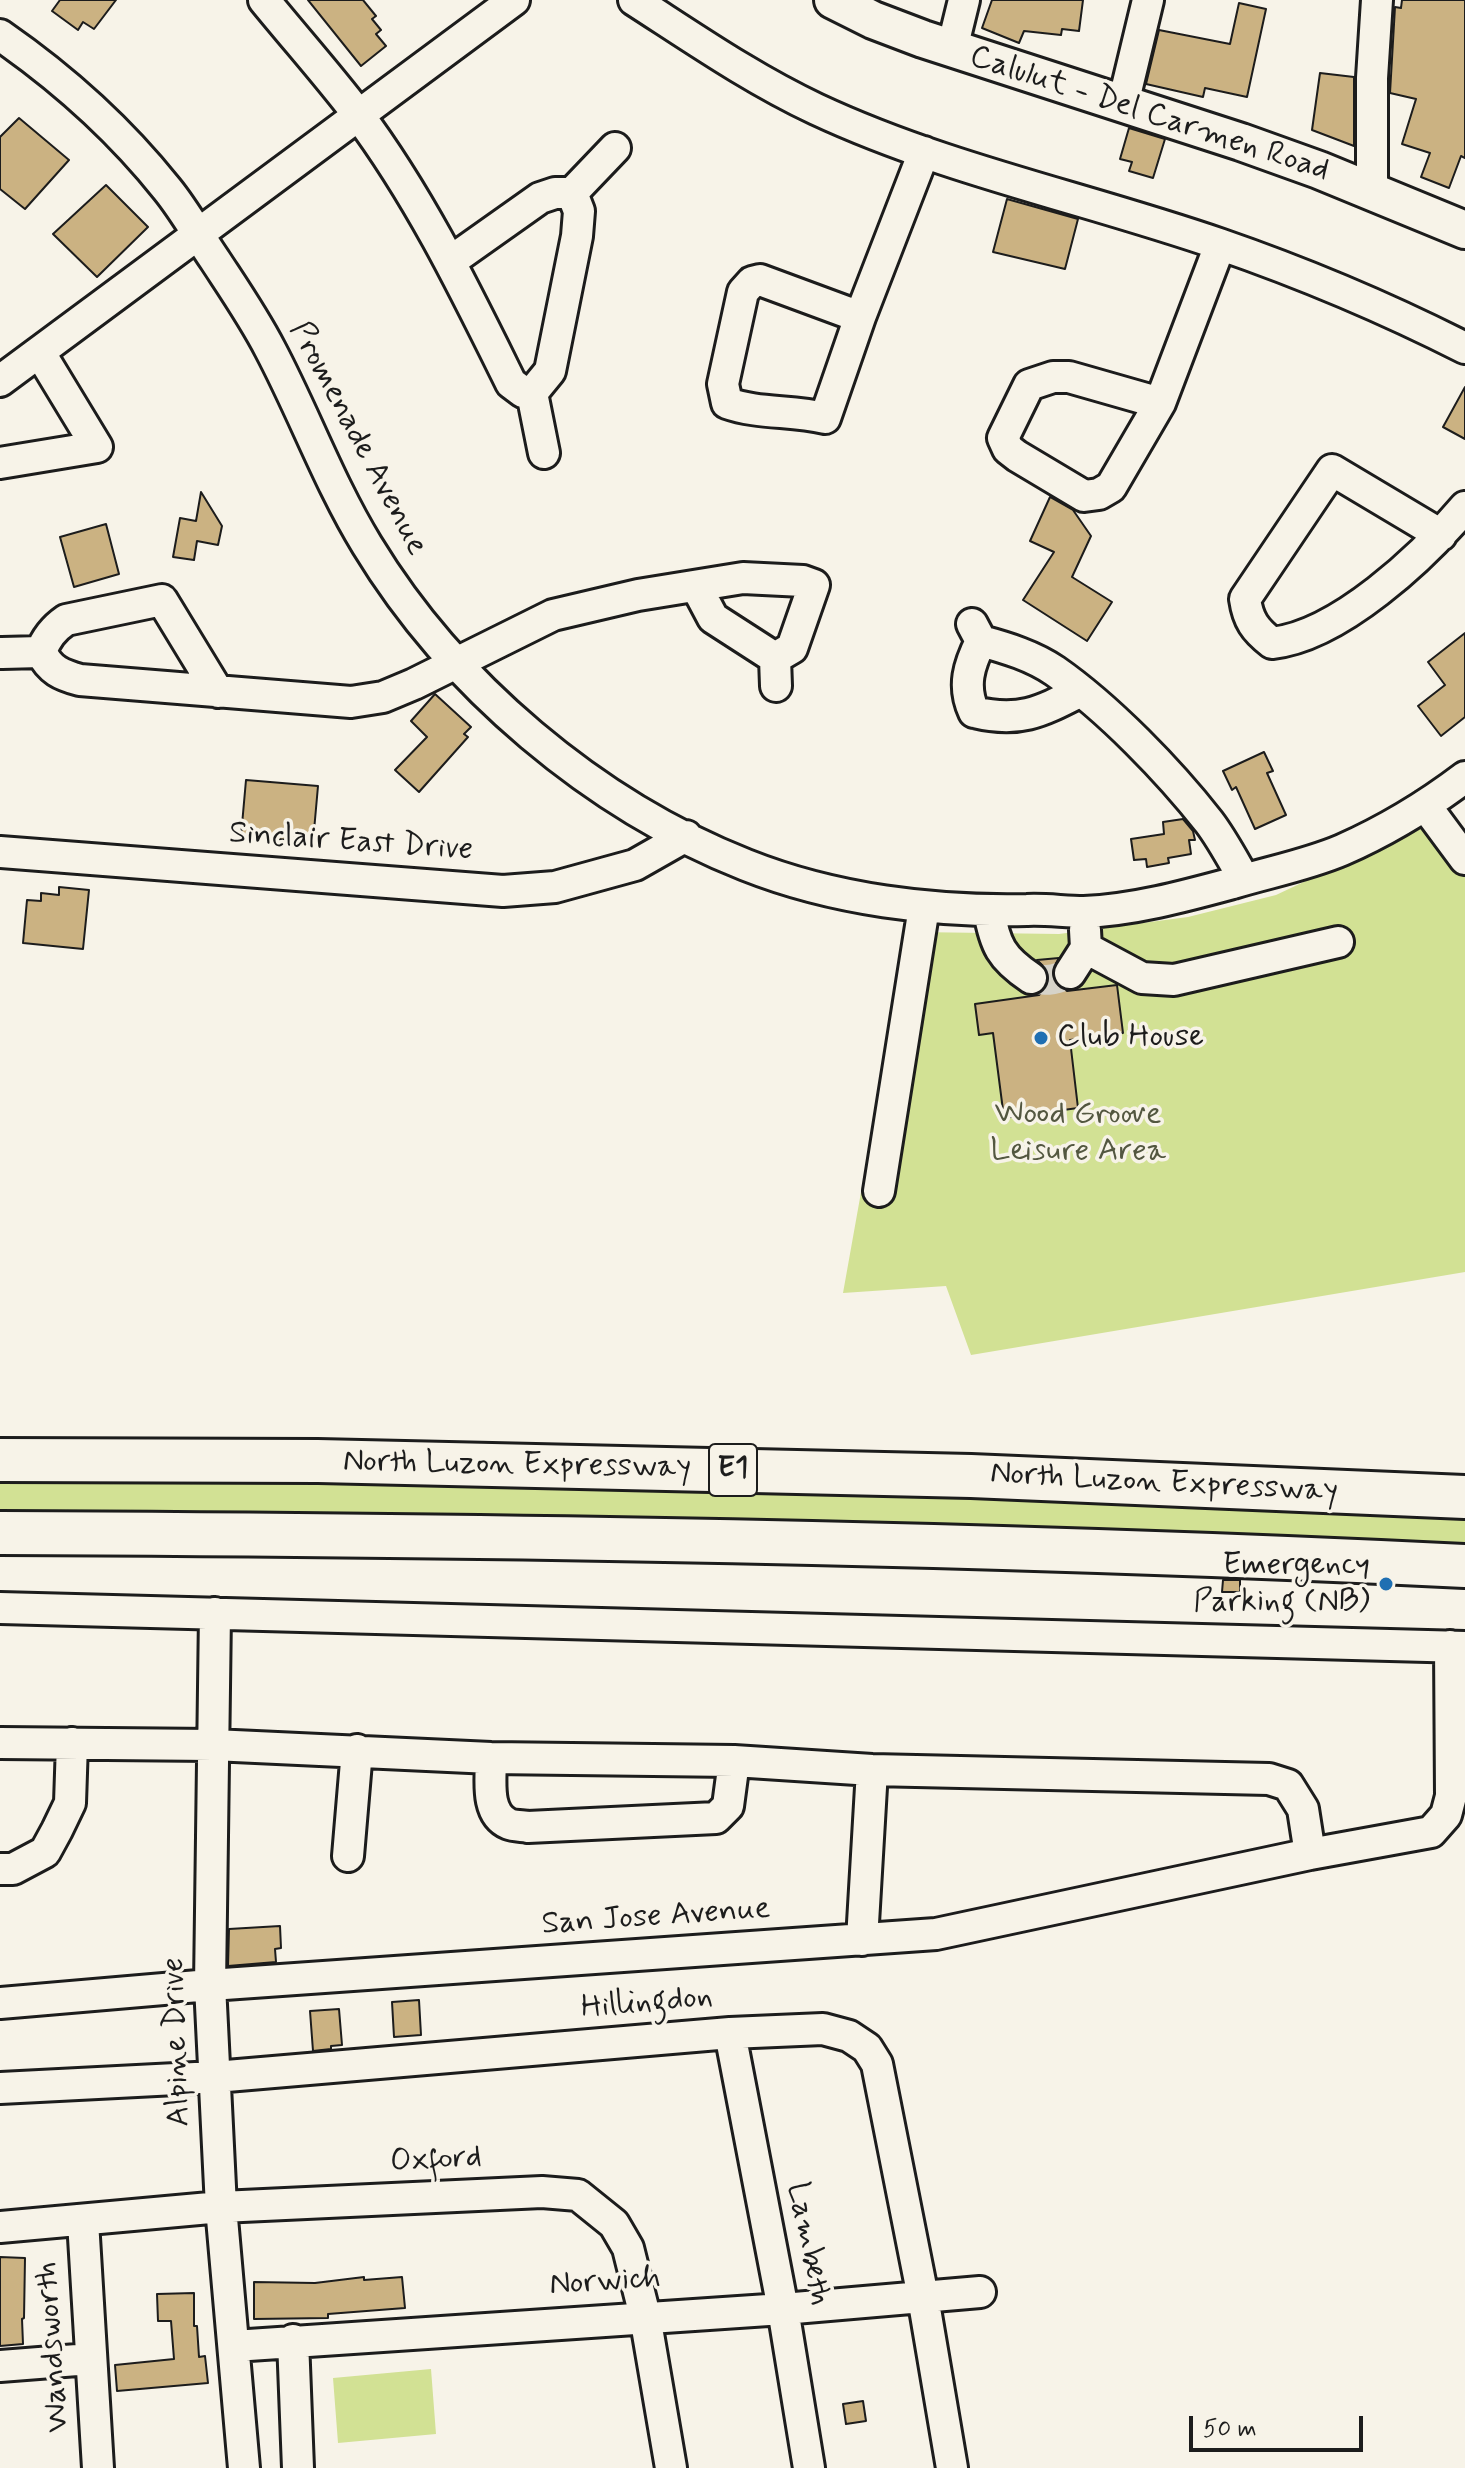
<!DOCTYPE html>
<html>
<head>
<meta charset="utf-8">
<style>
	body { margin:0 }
	#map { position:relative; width:1465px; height:2468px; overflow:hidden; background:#f7f3e8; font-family:Mynerve,sans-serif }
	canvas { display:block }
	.scale { position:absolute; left:1189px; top:2416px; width:174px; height:36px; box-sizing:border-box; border:4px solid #1c1c1c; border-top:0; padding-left:10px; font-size:24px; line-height:28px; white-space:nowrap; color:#1c1c1c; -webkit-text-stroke:6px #f7f3e8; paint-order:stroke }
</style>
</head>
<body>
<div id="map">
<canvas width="1465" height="2468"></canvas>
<div class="scale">50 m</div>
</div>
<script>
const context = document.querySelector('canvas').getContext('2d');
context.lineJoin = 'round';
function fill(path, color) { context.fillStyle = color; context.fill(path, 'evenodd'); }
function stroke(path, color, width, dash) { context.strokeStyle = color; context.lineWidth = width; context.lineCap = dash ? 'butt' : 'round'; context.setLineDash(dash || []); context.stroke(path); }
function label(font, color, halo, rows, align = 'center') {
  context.font = font + ' Mynerve,sans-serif'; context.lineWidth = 7; context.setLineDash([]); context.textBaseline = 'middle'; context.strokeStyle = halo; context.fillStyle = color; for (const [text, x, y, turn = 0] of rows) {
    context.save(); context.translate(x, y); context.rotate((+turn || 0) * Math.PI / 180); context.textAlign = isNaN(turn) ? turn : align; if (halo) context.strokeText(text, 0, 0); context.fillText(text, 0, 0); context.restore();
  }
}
fill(new Path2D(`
	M 1429,823 L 1465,869 L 1465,1272 L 971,1355 L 946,1286 L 843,1293 L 895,1002 L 915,932 L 1059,934 L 1188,917 L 1276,895 Z
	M 0,1471 L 1465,1508 L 1465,1554 L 0,1516 Z
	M 431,2369 L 436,2434 L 338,2443 L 333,2378 Z`), '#d2e194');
const building = new Path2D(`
	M 60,0 L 116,0 L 94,29 L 83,22 L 78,30 L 52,11 Z
	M 308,0 L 363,0 L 376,16 L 372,19 L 381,30 L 376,34 L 386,46 L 361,66 Z
	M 992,0 L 1083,0 L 1079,31 L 1062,29 L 1061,35 L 1024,31 L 1019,43 L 982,28 Z
	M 1402,0 L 1465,0 L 1465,158 L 1461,156 L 1449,188 L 1421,177 L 1430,153 L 1402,144 L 1416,99 L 1390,93 L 1395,7 L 1401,8 Z
	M 1239,3 L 1266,9 L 1247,97 L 1205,88 L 1203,97 L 1146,84 L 1159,30 L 1230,44 Z
	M 1320,73 L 1354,77 L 1354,146 L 1312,130 Z
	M 19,118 L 69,160 L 25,209 L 0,189 L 0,137 Z
	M 1129,128 L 1165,139 L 1153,178 L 1129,171 L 1132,162 L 1120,159 Z
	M 106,185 L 148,227 L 97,277 L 53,234 Z
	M 1007,199 L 1078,219 L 1065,269 L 993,252 Z
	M 1465,387 L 1465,439 L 1443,427 Z
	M 201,492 L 222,526 L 218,545 L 197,541 L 194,560 L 173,557 L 180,518 L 196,521 Z
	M 1050,497 L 1073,510 L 1091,536 L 1072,577 L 1112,602 L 1087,641 L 1023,600 L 1054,552 L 1030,541 Z
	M 106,524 L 119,574 L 74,587 L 60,537 Z
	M 1465,633 L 1465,717 L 1441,736 L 1418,706 L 1445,685 L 1428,662 Z
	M 435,694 L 471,727 L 464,734 L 468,737 L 419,792 L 395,770 L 427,737 L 411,721 Z
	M 1264,752 L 1273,771 L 1267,773 L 1286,815 L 1255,829 L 1236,787 L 1232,790 L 1223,771 Z
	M 246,780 L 318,786 L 313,842 L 241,836 Z
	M 1183,819 L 1193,831 L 1195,840 L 1189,840 L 1191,854 L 1168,858 L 1169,863 L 1147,867 L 1146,859 L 1134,860 L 1131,839 L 1164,834 L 1163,822 Z
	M 59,887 L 89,890 L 83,949 L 23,943 L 27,900 L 41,901 L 41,893 L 59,895 Z
	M 1059,958 L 1052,971 L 1054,981 L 1067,991 L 1117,985 L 1123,1033 L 1070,1040 L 1078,1108 L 1004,1118 L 993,1033 L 979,1035 L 975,1004 L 1039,995 L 1046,988 L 1049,979 L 1047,970 L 1037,960 Z
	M 1223,1580 L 1240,1580 L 1240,1592 L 1222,1592 Z
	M 280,1926 L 281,1948 L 275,1949 L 276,1962 L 228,1966 L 229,1929 Z
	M 419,2000 L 421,2035 L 394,2037 L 392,2002 Z
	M 339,2009 L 342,2045 L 331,2046 L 331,2049 L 313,2051 L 310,2011 Z
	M 0,2257 L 25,2258 L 24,2318 L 22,2319 L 23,2344 L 0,2346 Z
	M 364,2277 L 364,2280 L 402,2277 L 405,2308 L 328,2314 L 328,2318 L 254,2319 L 254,2282 L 315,2283 Z
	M 194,2293 L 194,2326 L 197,2326 L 199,2357 L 205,2356 L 208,2383 L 117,2391 L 115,2365 L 174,2359 L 171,2321 L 158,2321 L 157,2294 Z
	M 863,2401 L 866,2421 L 846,2424 L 843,2404 Z`);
fill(building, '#cbb282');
stroke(building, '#1c1c1c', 2);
stroke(new Path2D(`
	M 1031,978 C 1047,982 1055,980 1070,973`), '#d6d3c9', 30, [30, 15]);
const minor = new Path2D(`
	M 264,0 C 295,38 328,75 357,113 C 420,197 465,290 511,383 L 523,392 L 532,393
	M 634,0 C 693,38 752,79 816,109 C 944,169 1086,198 1219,244 C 1303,273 1386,308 1465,348
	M 0,35 C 62,78 120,130 167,189 C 185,211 199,237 215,260 C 234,289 254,318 270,349 C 304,413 329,483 367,545 C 452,685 594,805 746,865 C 834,900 934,912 1027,910 C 1046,909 1065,912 1084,912 C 1134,910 1185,896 1233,883 C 1269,872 1307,865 1342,850 C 1385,831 1428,805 1465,777
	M 952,49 L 964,0
	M 1123,104 L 1148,0
	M 1372,191 L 1372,78 L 1377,0
	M 451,261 L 540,198 L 555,193 L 572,193 L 615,148
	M 860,317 L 760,280 L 752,282 L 743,292 L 723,384 L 727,403 C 758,414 792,410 825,418 L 860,317 L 924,152
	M 0,381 L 514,0
	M 532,393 L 550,371 L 577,236 L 579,211 L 572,193
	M 532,393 L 544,453
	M 1160,403 L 1069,377 L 1053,377 L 1029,385 L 1003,438 L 1008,449 L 1017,456 L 1084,496 L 1099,494 L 1111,487 L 1160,403 L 1220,245
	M 0,463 L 97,447 L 40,353
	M 1441,535 L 1332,470 L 1245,599 C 1248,620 1255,630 1272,643 C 1339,636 1423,557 1465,507
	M 696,586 L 713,618 L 775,658
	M 972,624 L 981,641 C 1007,648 1033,656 1055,671 C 1108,708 1169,771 1209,822 C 1222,839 1233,860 1244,879
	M 2,653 L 41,652
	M 218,692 L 162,600 L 66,620 C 53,629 46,638 41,652 C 50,670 61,675 80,680 L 351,702 L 383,697 L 414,684 L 553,615 L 638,595 L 743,578 L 803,581 L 814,585 L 792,648 L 775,658 L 776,686
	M 974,712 C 1019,723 1040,712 1079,692
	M 974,712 C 962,686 969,665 981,641
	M 1425,805 L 1465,859
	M 0,852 L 503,891 L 555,887 L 635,865 L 686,836
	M 989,911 C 995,945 1001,958 1031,978
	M 1086,948 L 1142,978 L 1174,980 L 1338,942
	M 1070,973 L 1086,948 L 1085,930
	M 879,1191 L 924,907
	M 0,1608 L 1465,1647
	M 215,1613 L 210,1985 L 221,2207 L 244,2468
	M 0,1743 L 213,1745 L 491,1758 L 734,1761 L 872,1770 L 1269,1779 L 1288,1785 L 1303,1809 L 1310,1854
	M 491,1758 C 491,1779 485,1814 509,1824 C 514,1826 523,1826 528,1827 L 716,1818 L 728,1806 L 734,1761
	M 348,1856 L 357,1750
	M 0,1869 L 13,1869 L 45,1852 L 57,1830 L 70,1803 L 72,1743
	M 862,1940 L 872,1770
	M 0,2003 L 210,1985 L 936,1934 L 1310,1854 L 1431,1832 L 1446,1815 L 1451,1796 L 1450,1646
	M 730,2033 L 783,2309 L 809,2468
	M 0,2088 L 215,2077 L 730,2033 L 823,2029 L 849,2036 L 867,2048 L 877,2064 L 923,2297 L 952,2468
	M 83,2221 L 98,2468
	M 0,2227 L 221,2207 L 542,2192 L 578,2195 L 614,2224 L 628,2248 L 645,2316 L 671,2468
	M 293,2340 L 298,2468
	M 234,2346 L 783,2309 L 980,2292
	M 0,2366 L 90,2359`);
const major = new Path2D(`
	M 833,0 L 873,20 L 923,39 L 1241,142 L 1319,170 L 1465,230`);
const highway = new Path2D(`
	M 0,1460 L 318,1461 L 971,1476 L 1465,1497
	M 0,1533 C 488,1535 977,1542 1465,1566`);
stroke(minor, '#1c1c1c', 36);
stroke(major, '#1c1c1c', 42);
stroke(highway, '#1c1c1c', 48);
stroke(minor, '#f7f3e8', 30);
stroke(major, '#f7f3e8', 36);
stroke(highway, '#f7f3e8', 42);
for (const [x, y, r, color] of [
	[1041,1038,8,"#1f6fb2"],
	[1386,1584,8,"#1f6fb2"]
]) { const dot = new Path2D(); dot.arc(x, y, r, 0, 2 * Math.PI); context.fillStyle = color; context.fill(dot); stroke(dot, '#f7f3e8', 3); }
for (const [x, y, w] of [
	[733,1470,48]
]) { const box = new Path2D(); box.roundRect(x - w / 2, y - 26, w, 52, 6); context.fillStyle = '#f7f3e8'; context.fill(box); stroke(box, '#1c1c1c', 2); }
label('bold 30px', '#1c1c1c', null, [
	["E1",733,1470]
]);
label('32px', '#1c1c1c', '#f7f3e8', [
	["Calulut - Del Carmen Road",1149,115,18],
	["Promenade Avenue",357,439,62],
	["Sinclair East Drive",351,843,4],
	["North Luzon Expressway",517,1466,1],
	["North Luzon Expressway",1164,1484,3],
	["San Jose Avenue",656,1918,-4],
	["Hillingdon",647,2004,-5],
	["Alpine Drive",178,2042,-92],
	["Oxford",436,2161,-3],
	["Lambeth",807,2244,79],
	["Norwich",605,2283,-4],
	["Wandsworth",54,2347,-94]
]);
label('32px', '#1c1c1c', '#f7f3e8', [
	["Club House",1057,1038],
	["Emergency",1370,1566,"right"],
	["Parking (NB)",1370,1603,"right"]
], 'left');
label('32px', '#535740', '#f7f3e8', [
	["Wood Groove",1078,1115],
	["Leisure Area",1078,1152]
]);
</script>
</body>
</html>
